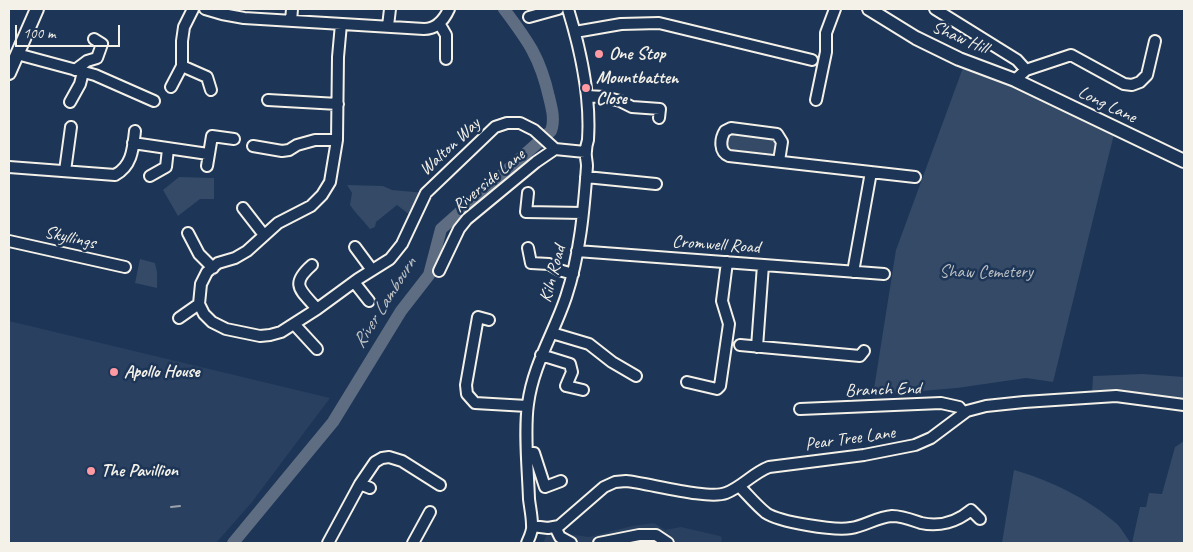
<!DOCTYPE html>
<html>
<head>
<meta charset="utf-8">
<style>
	body { margin:0 }
	#map { position:relative; width:1193px; height:552px; overflow:hidden; background:#1d3557; font-family:Caveat,sans-serif }
	canvas { display:block }
	.frame { position:absolute; inset:0; border:10px solid #f4f1e8; pointer-events:none }
	.scale { position:absolute; left:15px; top:25px; width:105px; height:22px; box-sizing:border-box; border:2px solid #f4f1e8; border-top:0; padding-left:6px; font-size:15px; line-height:18px; white-space:nowrap; color:#f4f1e8; -webkit-text-stroke:4px #1d3557; paint-order:stroke }
</style>
</head>
<body>
<div id="map">
<canvas width="1193" height="552"></canvas>
<div class="frame"></div>
<div class="scale">100 m</div>
</div>
<script>
const context = document.querySelector('canvas').getContext('2d');
context.lineJoin = 'round';
function fill(path, color) { context.fillStyle = color; context.fill(path, 'evenodd'); }
function stroke(path, color, width, dash) { context.strokeStyle = color; context.lineWidth = width; context.lineCap = dash ? 'butt' : 'round'; context.setLineDash(dash || []); context.stroke(path); }
function label(font, color, halo, rows, align = 'center') {
  context.font = font + ' Caveat,sans-serif'; context.lineWidth = 5; context.setLineDash([]); context.textBaseline = 'middle'; context.strokeStyle = halo; context.fillStyle = color; for (const [text, x, y, turn = 0] of rows) {
    context.save(); context.translate(x, y); context.rotate((+turn || 0) * Math.PI / 180); context.textAlign = isNaN(turn) ? turn : align; if (halo) context.strokeText(text, 0, 0); context.fillText(text, 0, 0); context.restore();
  }
}
fill(new Path2D(`
	M 9,321 L 330,398 L 252,502 L 216,543 L 9,543 Z
	M 654,523 L 665,530 L 681,527 L 720,536 L 722,538 L 721,543 L 543,543 L 547,534 L 553,532 L 589,537 L 632,526 Z`), '#2a4060');
fill(new Path2D(`
	M 964,65 L 1115,130 L 1053,382 L 1026,378 L 957,388 L 873,395 L 896,250 Z
	M 728,133 L 775,138 L 774,154 L 726,149 Z
	M 179,177 L 214,178 L 214,199 L 200,199 L 178,216 L 163,190 Z
	M 347,185 L 383,186 L 392,190 L 426,193 L 414,218 L 397,205 L 376,222 L 375,227 L 370,229 C 363,220 356,214 350,205 L 352,193 Z
	M 140,259 L 155,263 L 157,272 L 157,288 L 135,283 Z
	M 1142,374 L 1184,377 L 1184,400 L 1152,395 L 1092,394 L 1093,376 Z
	M 1184,441 L 1184,543 L 1132,543 L 1140,507 L 1146,507 L 1149,493 L 1162,494 L 1175,447 Z
	M 1014,470 C 1050,480 1089,499 1117,524 C 1122,529 1126,537 1131,543 L 1002,543 Z`), '#354a67');
stroke(new Path2D(`
	M 171,507 L 180,506`), '#9aa2ab', 2);
stroke(new Path2D(`
	M 233,543 L 333,422 L 401,311 L 429,275 L 441,229 L 551,131 C 555,120 552,109 549,97 C 540,57 528,41 504,9`), '#5e6d82', 12);
const minor = new Path2D(`
	M 205,9 L 222,14 L 244,18 L 424,29 C 437,29 444,20 449,9
	M 935,9 L 1017,60 L 1026,70
	M 529,17 L 558,9
	M 291,21 L 292,9
	M 439,23 L 446,35 L 446,59
	M 341,24 L 338,57 L 337,140 L 330,182 L 322,195 L 311,206 L 278,223 L 247,251 L 235,258 L 218,263 L 207,272 L 201,284 L 199,304 L 204,314 L 212,322 L 226,329 L 260,336 L 270,335 L 281,332 L 317,309 L 358,279 L 390,259 L 402,244 L 426,193 L 495,127 L 507,123 L 520,123 L 534,130 L 555,149 L 585,152
	M 388,26 L 390,9
	M 575,32 L 621,24 L 659,23 L 812,60
	M 17,54 L 95,75 L 154,101
	M 182,66 L 207,77 L 211,90
	M 75,70 L 87,61 L 97,58 L 102,44 L 94,39
	M 1015,80 L 1026,70 L 1071,55 L 1124,84 L 1132,85 L 1140,82 L 1147,75 L 1155,41
	M 171,87 L 182,66 L 182,41 L 184,27 L 193,9
	M 587,96 L 604,97 L 620,101 L 632,107 L 660,109 L 659,118
	M 268,100 L 338,104
	M 816,100 L 826,52 L 826,33 L 835,9
	M 70,102 L 80,84 L 83,72
	M 133,143 L 208,154
	M 253,146 L 282,151 L 289,150 L 297,145 L 315,140 L 337,140
	M 779,161 L 782,142 L 777,134 L 731,128 L 725,131 C 720,139 719,152 729,156 L 915,177
	M 207,166 L 212,136 L 234,139
	M 9,167 L 115,175 C 132,166 133,149 135,131
	M 65,171 L 71,127
	M 150,176 L 166,167 L 168,149
	M 586,177 L 656,184
	M 528,193 L 526,212 L 583,213
	M 243,208 L 264,235
	M 188,233 L 199,254 L 213,268
	M 9,241 L 125,267
	M 355,247 L 372,270
	M 528,248 L 531,263 L 549,264 L 559,270 L 573,274
	M 577,251 L 884,274
	M 312,265 C 289,285 301,290 317,309
	M 439,271 L 459,229 L 467,219 L 536,162 L 555,149
	M 853,272 L 871,172
	M 354,282 L 369,301
	M 179,318 L 199,304
	M 489,320 L 478,317 L 466,385 L 467,394 L 475,403 L 527,406
	M 294,324 L 317,349
	M 552,333 L 589,344 L 612,362 L 636,376
	M 740,345 L 860,356 L 864,351
	M 757,347 L 763,265
	M 541,355 L 570,364 L 572,372 L 566,386 L 583,390
	M 687,382 L 717,389 L 720,386 L 729,324 L 722,301 L 727,262
	M 800,409 L 941,403 L 959,407 L 964,413
	M 528,453 L 534,453 L 545,487 L 561,481
	M 360,484 L 370,488
	M 739,486 C 748,495 756,505 766,513 C 779,522 835,531 851,528 C 865,526 877,517 892,516 C 902,516 912,520 921,523 C 939,527 957,522 971,510 L 980,519
	M 532,526 L 548,528 L 559,526 L 604,487 L 615,482 L 626,481 C 648,483 708,500 726,493 C 742,487 753,473 769,467 L 864,455 L 915,445 L 931,438 L 967,411 L 986,406 L 1024,402 L 1116,396 L 1184,405
	M 555,527 L 560,537 L 571,543
	M 328,543 L 360,484 L 375,462 L 382,458 L 389,457 L 402,461 L 440,485
	M 413,543 L 430,512
	M 527,543 C 529,538 533,531 532,525 C 532,516 530,508 529,499 C 528,469 524,432 528,404 C 533,365 554,333 566,297 C 580,255 584,209 587,166 C 587,161 585,156 586,151 C 586,147 587,143 588,140 C 591,96 581,51 568,9
	M 599,543 L 639,535 L 656,535 L 668,543`);
const major = new Path2D(`
	M 869,9 L 916,38 L 959,59 L 1015,80 L 1184,161
	M 9,73 L 37,9`);
stroke(minor, '#f4f1e8', 14);
stroke(major, '#f4f1e8', 16);
stroke(minor, '#1d3557', 10);
stroke(major, '#1d3557', 12);
for (const [x, y, r, color] of [
	[599,54,5,"#ff9aa2"],
	[586,88,5,"#ff9aa2"],
	[114,372,5,"#ff9aa2"],
	[91,471,5,"#ff9aa2"]
]) { const dot = new Path2D(); dot.arc(x, y, r, 0, 2 * Math.PI); context.fillStyle = color; context.fill(dot); stroke(dot, '#1d3557', 2); }
label('18px', '#f4f1e8', '#1d3557', [
	["Shaw Hill",960,38,23],
	["Long Lane",1107,105,26],
	["Walton Way",450,147,-43],
	["Riverside Lane",489,181,-40],
	["Skyllings",70,238,13],
	["Cromwell Road",716,245,4],
	["Kiln Road",553,274,-75],
	["Branch End",883,390,-2],
	["Pear Tree Lane",850,439,-8]
]);
label('bold 18px', '#f4f1e8', '#1d3557', [
	["One Stop",609,54],
	["Mountbatten",596,78],
	["Close",596,99],
	["Apollo House",124,372],
	["The Pavillion",101,471]
], 'left');
label('18px', '#bbbfc1', '#1d3557', [
	["Shaw Cemetery",986,272]
]);
label('italic 19px', '#c0c3c4', '#1d3557', [
	["River Lambourn",385,303,-58]
]);
</script>
</body>
</html>
